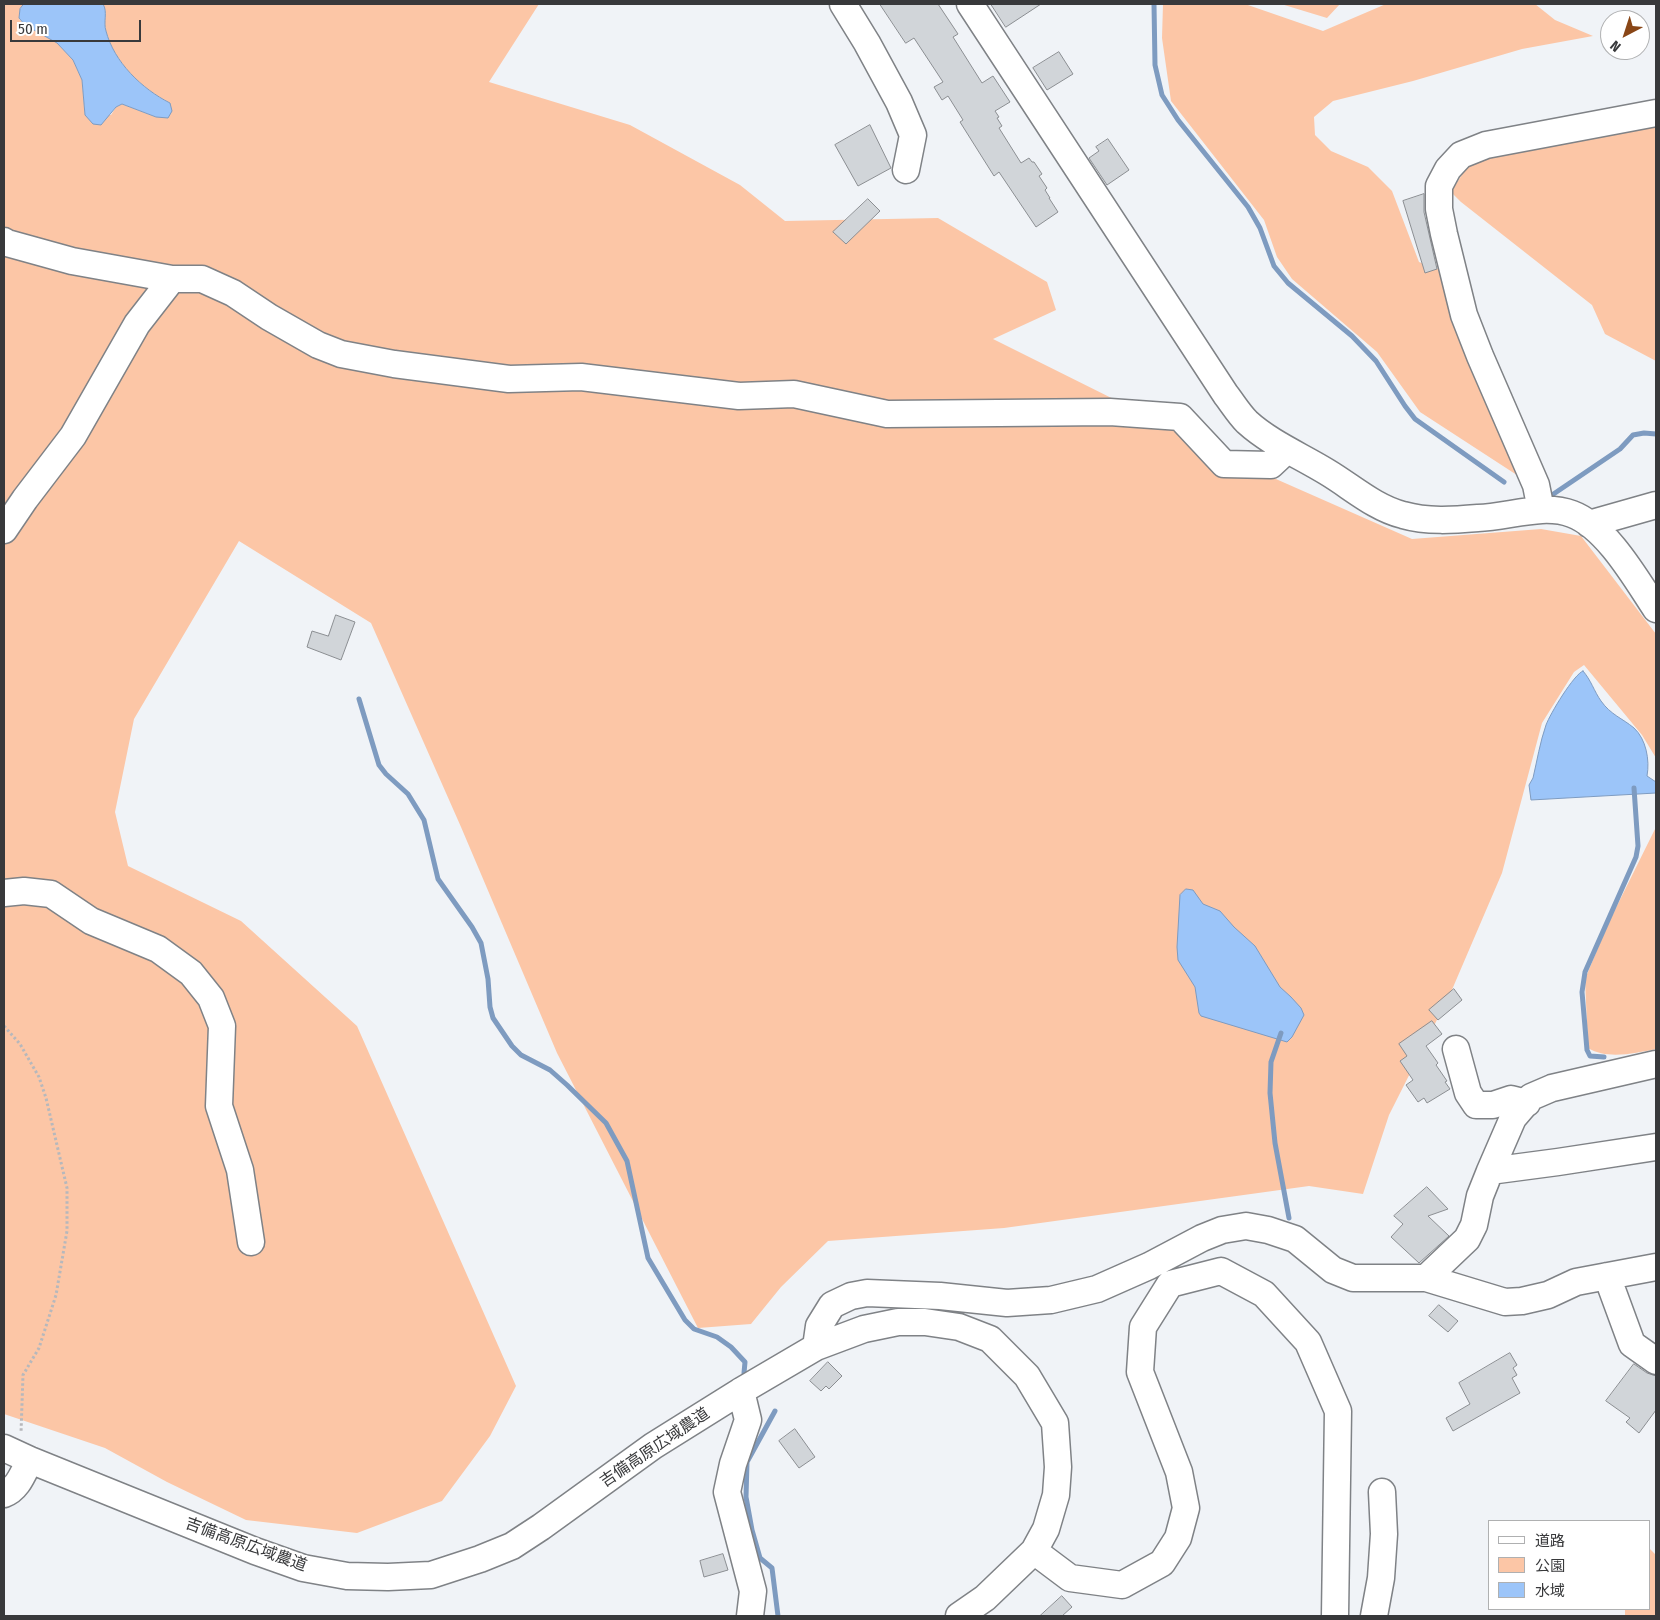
<!DOCTYPE html>
<html>
<head>
<meta charset="utf-8">
<style>
	body { margin:0 }
	#map { position:relative; width:1660px; height:1620px; overflow:hidden; background:#f0f3f7; font-family:"Fira Sans Condensed","Noto Sans JP",sans-serif }
	canvas { display:block }
	.frame { position:absolute; inset:0; border:5px solid #38393b; pointer-events:none }
	.legend { position:absolute; left:1488px; top:1520px; width:162px; height:90px; box-sizing:border-box; background:#fff; border:1px solid #afb0b1; margin:0; padding:6px 9px; list-style:none; font-size:15px; color:#38393b }
	.legend li { display:flex; align-items:center; gap:10px; height:25px }
	.legend b { width:25px; border:1px solid #afb0b1 }
	.north { position:absolute; left:1600px; top:10px; width:50px; height:50px; box-sizing:border-box; background:#fff; border:1px solid #afb0b1; border-radius:50%; rotate:220deg; font-size:14px; font-weight:700; line-height:20px; text-align:center; color:#38393b }
	.north::after { content:''; display:block; margin:auto; width:18px; height:22px; background:#894616; clip-path:polygon(50% 0,100% 100%,50% 72%,0 100%) }
	.scale { position:absolute; left:10px; top:20px; width:131px; height:22px; box-sizing:border-box; border:2px solid #38393b; border-top:0; padding-left:6px; font-size:15px; line-height:18px; white-space:nowrap; color:#38393b; -webkit-text-stroke:4px #fff; paint-order:stroke }
</style>
</head>
<body>
<div id="map">
<canvas width="1660" height="1620"></canvas>
<div class="frame"></div>
<ul class="legend">
<li><b style="height:6px;background:#fff"></b>道路</li>
<li><b style="height:14px;background:#fcc6a6"></b>公園</li>
<li><b style="height:14px;background:#9cc5f9"></b>水域</li>
</ul>
<div class="north">N</div>
<div class="scale">50 m</div>
</div>
<script>
const context = document.querySelector('canvas').getContext('2d');
context.lineJoin = 'round';
function fill(path, color) { context.fillStyle = color; context.fill(path, 'evenodd'); }
function stroke(path, color, width, dash) { context.strokeStyle = color; context.lineWidth = width; context.lineCap = dash ? 'butt' : 'round'; context.setLineDash(dash || []); context.stroke(path); }
function label(font, color, halo, rows, align = 'center') {
  context.font = font + ' "Fira Sans Condensed","Noto Sans JP",sans-serif'; context.lineWidth = 4; context.setLineDash([]); context.textBaseline = 'middle'; context.strokeStyle = halo; context.fillStyle = color; for (const [text, x, y, turn = 0] of rows) {
    context.save(); context.translate(x, y); context.rotate((+turn || 0) * Math.PI / 180); context.textAlign = isNaN(turn) ? turn : align; if (halo) context.strokeText(text, 0, 0); context.fillText(text, 0, 0); context.restore();
  }
}
fill(new Path2D(`
	M 4,4 L 24,4 L 20,9 L 19,19 L 25,25 L 57,43 L 73,60 L 82,80 L 85,115 L 111,115 L 116,107 L 122,104 L 156,117 L 170,103 C 142,89 114,62 106,31 C 103,22 108,12 103,4 L 539,4 L 489,82 L 630,125 L 740,185 L 785,221 L 938,218 L 1047,282 L 1056,310 L 993,339 L 1260,472 L 1412,539 L 1541,529 L 1581,536 L 1656,634 L 1656,758 L 1642,735 L 1584,665 L 1574,672 L 1542,723 L 1502,873 L 1451,992 L 1389,1115 L 1363,1194 L 1309,1186 L 1004,1228 L 828,1241 L 781,1287 L 751,1324 L 698,1328 L 557,1053 L 461,827 L 371,623 L 239,541 L 134,719 L 115,812 L 128,866 L 241,921 L 357,1026 L 516,1386 L 490,1436 L 442,1501 L 357,1533 L 246,1520 L 167,1482 L 105,1448 L 4,1414 Z
	M 1163,4 L 1245,4 L 1323,31 L 1386,4 L 1535,4 L 1555,20 L 1593,36 L 1522,49 L 1413,81 L 1333,101 L 1314,117 L 1315,135 L 1331,151 L 1368,167 L 1392,191 L 1419,262 L 1438,269 L 1462,336 L 1523,479 L 1420,412 L 1377,352 L 1292,279 L 1277,257 L 1264,220 L 1171,101 L 1162,38 Z
	M 1281,4 L 1340,4 L 1327,18 Z
	M 1656,119 L 1656,361 L 1605,334 L 1592,305 L 1461,202 L 1451,192 L 1470,162 Z
	M 1656,827 L 1656,1049 C 1635,1053 1608,1060 1588,1048 L 1585,979 L 1608,924 Z
	M 1649,1548 L 1656,1555 L 1656,1616 L 1625,1616 L 1625,1609 L 1649,1609 Z`), '#fcc6a6');
const water = new Path2D(`
	M 24,4 L 103,4 C 108,12 103,22 106,31 C 114,62 142,89 170,103 L 172,111 L 168,118 L 156,117 L 122,104 L 116,107 L 101,125 L 93,124 L 85,115 L 82,80 L 73,60 L 57,43 L 25,25 L 19,18 L 20,9 Z
	M 1583,671 C 1591,680 1594,691 1601,701 C 1611,715 1622,718 1634,728 C 1646,739 1650,760 1647,776 L 1656,782 L 1656,793 L 1531,800 L 1529,785 L 1533,778 C 1537,761 1540,742 1546,725 C 1550,714 1574,674 1583,671 Z
	M 1186,889 L 1193,890 L 1203,904 L 1220,911 L 1234,927 L 1255,946 L 1280,987 L 1291,997 L 1301,1008 L 1304,1015 L 1292,1037 L 1287,1042 L 1201,1016 L 1199,1013 L 1195,987 L 1178,960 L 1177,947 L 1180,895 Z`);
fill(water, '#9cc5f9');
stroke(water, '#7e9bc0', 1);
stroke(new Path2D(`
	M 1154,4 L 1155,65 L 1162,95 L 1178,120 L 1248,207 L 1260,228 L 1274,266 L 1288,283 L 1352,336 L 1376,361 L 1405,406 L 1415,419 L 1504,482
	M 1552,495 L 1620,449 L 1633,435 L 1644,433 L 1656,434
	M 359,699 L 379,765 L 386,774 L 408,794 L 424,820 L 438,879 L 472,927 L 481,943 L 488,979 L 490,1007 L 493,1018 L 512,1046 L 521,1055 L 550,1070 L 567,1085 L 606,1123 L 627,1161 L 648,1258 L 685,1320 L 694,1329 L 717,1337 L 731,1347 L 745,1362 L 744,1373
	M 1281,1033 L 1271,1062 L 1270,1093 L 1275,1143 L 1289,1218
	M 1604,1057 L 1590,1056 L 1587,1050 L 1582,992 L 1585,972 L 1636,857 L 1638,846 L 1634,788
	M 775,1411 L 747,1462 L 746,1497 L 752,1530 L 760,1558 L 772,1568 L 778,1616`), '#7e9bc0', 5);
const building = new Path2D(`
	M 880,4 L 938,4 L 958,34 L 953,37 L 982,83 L 993,76 L 1010,102 L 995,111 L 999,117 L 997,118 L 1002,126 L 999,128 L 1021,163 L 1029,158 L 1032,162 L 1034,162 L 1042,174 L 1039,176 L 1047,188 L 1045,190 L 1050,198 L 1049,198 L 1058,212 L 1036,227 L 999,172 L 994,176 L 960,122 L 963,120 L 948,96 L 942,100 L 934,87 L 943,82 L 914,38 L 906,43 Z
	M 991,4 L 1041,4 L 1006,27 Z
	M 1059,52 L 1073,74 L 1047,90 L 1033,68 Z
	M 870,125 L 891,168 L 858,186 L 835,145 Z
	M 1108,139 L 1129,170 L 1107,185 L 1089,158 L 1099,151 L 1096,147 Z
	M 1424,194 L 1424,212 L 1437,269 L 1425,273 L 1403,201 Z
	M 868,199 L 880,211 L 846,244 L 833,232 Z
	M 336,615 L 355,622 L 341,660 L 307,647 L 312,631 L 328,636 Z
	M 1454,989 L 1462,1000 L 1438,1020 L 1429,1010 Z
	M 1432,1021 L 1442,1034 L 1426,1046 L 1438,1063 L 1436,1065 L 1447,1081 L 1445,1082 L 1450,1089 L 1427,1103 L 1424,1098 L 1418,1102 L 1406,1085 L 1413,1080 L 1400,1061 L 1407,1056 L 1399,1044 Z
	M 1427,1187 L 1448,1209 L 1428,1216 L 1449,1236 L 1419,1263 L 1391,1237 L 1403,1224 L 1394,1216 Z
	M 1439,1305 L 1458,1321 L 1448,1332 L 1429,1316 Z
	M 1510,1353 L 1517,1365 L 1513,1368 L 1517,1375 L 1512,1378 L 1520,1393 L 1453,1431 L 1446,1418 L 1470,1404 L 1459,1383 Z
	M 828,1362 L 842,1376 L 829,1389 L 826,1386 L 821,1391 L 810,1381 Z
	M 1634,1364 L 1647,1373 L 1656,1376 L 1656,1410 L 1639,1433 L 1626,1422 L 1630,1418 L 1606,1401 Z
	M 795,1429 L 815,1457 L 799,1468 L 779,1441 Z
	M 723,1554 L 728,1570 L 704,1577 L 700,1561 Z
	M 1062,1596 L 1072,1607 L 1062,1616 L 1040,1616 Z`);
fill(building, '#d1d5d9');
stroke(building, '#8b8e92', 1);
const minor = new Path2D(`
	M 843,4 L 867,43 L 899,102 L 913,135 L 906,170
	M 970,4 L 1226,395 C 1233,404 1239,414 1247,422 C 1270,443 1301,456 1327,472 C 1352,487 1375,508 1403,515 C 1427,522 1454,520 1478,518 C 1509,517 1543,503 1572,514 C 1607,527 1636,579 1656,609
	M 4,241 L 7,243 L 72,261 L 172,279 L 202,279 L 233,293 L 269,317 L 318,345 L 341,354 L 394,364 L 509,379 L 581,377 L 739,396 L 794,394 L 887,414 L 1110,412 L 1180,417 L 1224,464 L 1271,465 L 1287,450
	M 1541,510 L 1536,485 L 1480,356 L 1464,315 L 1444,234 L 1439,209 L 1439,186 L 1448,169 L 1461,155 L 1486,145 L 1656,113
	M 1589,524 L 1656,505
	M 4,530 L 25,499 L 73,436 L 137,324 L 172,279
	M 4,893 L 24,891 L 51,894 L 91,921 L 158,949 L 191,973 L 211,998 L 222,1026 L 219,1106 L 240,1170 L 251,1242
	M 1456,1049 L 1468,1093 L 1476,1105 L 1493,1105 L 1511,1099 L 1527,1103
	M 1490,1171 L 1558,1162 L 1656,1147
	M 1607,1276 L 1632,1344 L 1656,1361
	M 1426,1278 L 1467,1239 L 1474,1225 L 1480,1196 L 1490,1171 L 1513,1118 L 1531,1097 L 1552,1088 L 1656,1064
	M 816,1347 L 819,1326 L 832,1305 L 851,1296 L 867,1293 L 940,1296 L 1007,1303 L 1051,1300 L 1097,1289 L 1149,1266 L 1202,1238 L 1222,1230 L 1246,1226 L 1268,1230 L 1295,1239 L 1333,1270 L 1353,1278 L 1426,1278 L 1505,1302 L 1522,1301 L 1548,1295 L 1576,1282 L 1656,1267
	M 741,1391 L 748,1420 L 733,1464 L 727,1492 L 753,1591 L 750,1616
	M 4,1448 L 30,1460 L 255,1551 L 303,1568 L 347,1576 L 388,1577 L 431,1575 L 480,1559 L 512,1546 L 541,1527 L 653,1446 L 741,1391 L 816,1347 L 864,1329 L 898,1322 L 925,1322 L 959,1327 L 990,1339 L 1027,1376 L 1055,1423 L 1058,1467 L 1056,1495 L 1046,1529 L 1034,1551 L 985,1598 L 959,1616
	M 4,1494 C 18,1489 23,1473 30,1460
	M 1034,1551 L 1070,1578 L 1122,1585 L 1162,1563 L 1178,1538 L 1186,1508 L 1179,1472 L 1140,1372 L 1143,1327 L 1170,1284 L 1221,1271 L 1264,1294 L 1308,1342 L 1338,1411 L 1335,1616
	M 1374,1616 L 1381,1578 L 1384,1534 L 1382,1492`);
stroke(minor, '#7f8286', 29);
stroke(new Path2D(`
	M 4,1026 L 20,1044 L 39,1077 L 46,1098 L 67,1188 L 67,1231 L 56,1295 L 39,1348 L 23,1375 L 21,1433`), '#b6b8bc', 3, [2.5, 2.5]);
stroke(minor, '#fff', 26);
label('16px', '#38393b', '#fff', [
	["吉備高原広域農道",655,1448,-34],
	["吉備高原広域農道",246,1545,20]
]);
</script>
</body>
</html>
